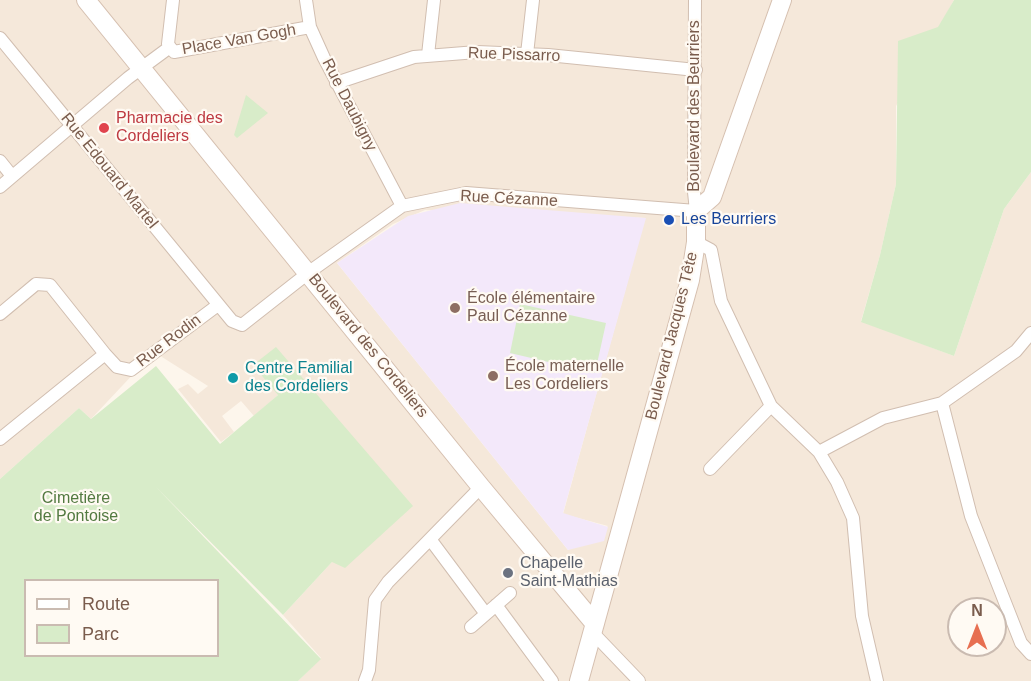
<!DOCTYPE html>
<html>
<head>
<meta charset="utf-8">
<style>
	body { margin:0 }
	#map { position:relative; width:1031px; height:681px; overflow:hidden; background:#fdf6ec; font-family:Helvetica,sans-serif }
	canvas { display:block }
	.legend { position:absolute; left:24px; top:579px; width:195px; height:78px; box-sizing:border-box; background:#fffaf3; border:2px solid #cabbb1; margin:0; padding:8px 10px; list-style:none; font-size:18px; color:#7a5c4d }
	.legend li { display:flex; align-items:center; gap:12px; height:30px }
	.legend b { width:30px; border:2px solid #cabbb1 }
	.north { position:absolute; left:947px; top:597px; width:60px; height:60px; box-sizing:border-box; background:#fffaf3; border:2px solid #cabbb1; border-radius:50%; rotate:0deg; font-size:16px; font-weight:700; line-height:24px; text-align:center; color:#7a5c4d }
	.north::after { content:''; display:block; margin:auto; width:21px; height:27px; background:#e76f51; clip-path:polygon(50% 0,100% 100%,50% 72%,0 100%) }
</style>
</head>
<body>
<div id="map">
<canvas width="1031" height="681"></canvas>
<ul class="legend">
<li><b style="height:8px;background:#fff"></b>Route</li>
<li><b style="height:16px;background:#d8ecc9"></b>Parc</li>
</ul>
<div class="north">N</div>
</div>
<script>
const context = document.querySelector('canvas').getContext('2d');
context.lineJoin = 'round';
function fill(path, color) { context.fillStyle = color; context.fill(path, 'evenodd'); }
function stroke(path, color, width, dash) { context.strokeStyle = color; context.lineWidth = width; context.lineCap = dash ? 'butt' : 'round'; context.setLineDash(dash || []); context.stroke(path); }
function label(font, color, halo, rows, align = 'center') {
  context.font = font + ' Helvetica,sans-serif'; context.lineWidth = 4.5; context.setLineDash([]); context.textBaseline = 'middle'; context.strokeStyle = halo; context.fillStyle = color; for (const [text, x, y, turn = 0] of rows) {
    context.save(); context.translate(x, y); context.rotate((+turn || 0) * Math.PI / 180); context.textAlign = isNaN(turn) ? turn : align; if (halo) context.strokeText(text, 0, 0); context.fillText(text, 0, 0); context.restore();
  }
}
fill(new Path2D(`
	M 0,0 L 954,0 L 896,106 L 896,184 L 880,255 L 861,321 L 954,356 L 1004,209 L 1031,172 L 1031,681 L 298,681 L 321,658 L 283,615 L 332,562 L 278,395 L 254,416 L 241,401 L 222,416 L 234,432 L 221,442 L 178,389 L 188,384 L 198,394 L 208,386 L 154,352 L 91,419 L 79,408 L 0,479 ZM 425,210 L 645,218 L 563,514 L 608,526 L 568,550 L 337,263 L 393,224 ZM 959,609 L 995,609 L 995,645 L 959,645 Z`), '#f5e8da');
fill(new Path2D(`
	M 460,203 L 646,218 L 563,513 L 608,527 L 604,541 L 568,550 L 337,263 L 408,216 Z`), '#f3e8fa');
fill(new Path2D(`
	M 954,0 L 1031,0 L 1031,172 L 1004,209 L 954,356 L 861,322 L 880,255 L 896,184 L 898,41 L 938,27 Z
	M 246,95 L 268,113 L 237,138 L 234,135 Z
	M 520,304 L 606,323 L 595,373 L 510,353 Z
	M 276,347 L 413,506 L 345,568 L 332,562 L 283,615 L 155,486 L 321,659 L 298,681 L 0,681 L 0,479 L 79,408 L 91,419 L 156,366 L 220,444 L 278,395 L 253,365 ZM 26,580 L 218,580 L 218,656 L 26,656 Z`), '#d8ecc9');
const street = new Path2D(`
	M 306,0 L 310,27 L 324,58 L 402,206
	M 0,38 L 232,321 L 242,325 L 312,270 L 402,206 L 466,193 L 696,211 L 694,192 L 695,0
	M 170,47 L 174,52 L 310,27
	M 527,54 L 533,0
	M 428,55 L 434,0
	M 336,83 L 414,57 L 477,52 L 548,55 L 696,70
	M 0,161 L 12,176
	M 0,187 L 128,78 L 170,47 L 168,44 L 173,0
	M 696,242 L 711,250 L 721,301 L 771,406 L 819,452 L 837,482 L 853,518 L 862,616 L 877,681
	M 0,314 L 36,284 L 50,285 L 105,354
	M 942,403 L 971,516 L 1021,643 L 1031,654
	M 0,439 L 105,354 L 117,367 L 131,370 L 218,305
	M 819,452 L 883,418 L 942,403 L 1016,351 L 1031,333
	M 710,469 L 771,406
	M 430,539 L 486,614
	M 496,605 L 552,681
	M 471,627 L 510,593
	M 593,633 L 639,681
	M 365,681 L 369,670 L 375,600 L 388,582 L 481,487`);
const secondary = new Path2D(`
	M 86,0 L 481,487 L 595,624
	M 579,681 L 690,280 L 696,242 L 696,211 L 712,197 L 782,0`);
stroke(street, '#d1beb0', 14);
stroke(secondary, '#d6c0b0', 20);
stroke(street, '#fff', 12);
stroke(secondary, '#fff', 18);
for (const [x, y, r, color] of [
	[104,128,6,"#e0444e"],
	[669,220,6,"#1a4fb4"],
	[455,308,6,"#8d6e63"],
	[493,376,6,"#8d6e63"],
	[233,378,6,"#0f9aa8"],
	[508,573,6,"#6b7280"]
]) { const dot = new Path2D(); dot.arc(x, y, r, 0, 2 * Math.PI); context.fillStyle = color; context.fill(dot); stroke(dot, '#fffaf3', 2); }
label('16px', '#7a5c4d', '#fffaf3', [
	["Place Van Gogh",239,40,-10],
	["Rue Pissarro",514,55,2],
	["Rue Daubigny",349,105,63],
	["Boulevard des Beurriers",695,106,-90],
	["Rue Edouard Martel",109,171,51],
	["Rue Cézanne",509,199,3],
	["Boulevard Jacques Tête",672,336,-76],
	["Rue Rodin",169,341,-37],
	["Boulevard des Cordeliers",368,346,51]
]);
label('16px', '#be3a42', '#fffaf3', [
	["Pharmacie des",116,119],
	["Cordeliers",116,137]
], 'left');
label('16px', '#164399', '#fffaf3', [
	["Les Beurriers",681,220]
], 'left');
label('16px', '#785e54', '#fffaf3', [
	["École élémentaire",467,299],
	["Paul Cézanne",467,317],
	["École maternelle",505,367],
	["Les Cordeliers",505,385]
], 'left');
label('16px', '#0d838f', '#fffaf3', [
	["Centre Familial",245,369],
	["des Cordeliers",245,387]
], 'left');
label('16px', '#537a41', '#fffaf3', [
	["Cimetière",76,499],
	["de Pontoise",76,517]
]);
label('16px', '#5b616d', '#fffaf3', [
	["Chapelle",520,564],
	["Saint-Mathias",520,582]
], 'left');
</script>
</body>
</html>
